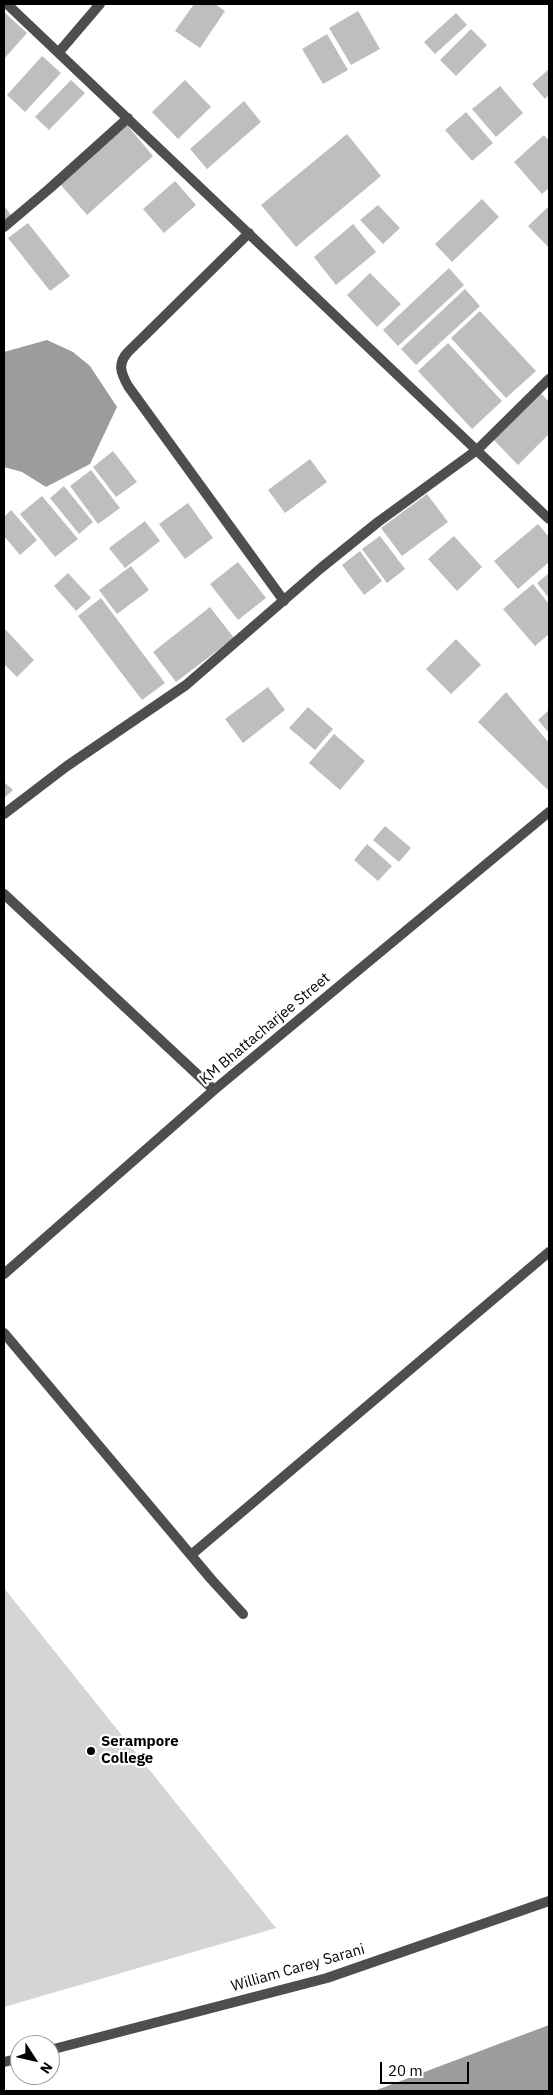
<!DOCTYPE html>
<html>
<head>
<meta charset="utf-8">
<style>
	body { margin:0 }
	#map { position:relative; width:553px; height:2095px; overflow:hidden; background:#fff; font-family:"IBM Plex Sans",sans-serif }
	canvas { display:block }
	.frame { position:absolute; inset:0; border:5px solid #000; pointer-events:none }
	.north { position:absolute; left:10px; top:2035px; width:50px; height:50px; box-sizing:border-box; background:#fff; border:1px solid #999; border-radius:50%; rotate:125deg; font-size:14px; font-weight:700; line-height:20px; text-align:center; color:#000 }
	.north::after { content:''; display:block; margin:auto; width:18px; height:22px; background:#000; clip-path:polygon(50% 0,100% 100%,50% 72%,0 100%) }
	.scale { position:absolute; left:380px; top:2062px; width:89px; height:22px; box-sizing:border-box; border:2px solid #000; border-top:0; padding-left:6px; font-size:15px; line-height:18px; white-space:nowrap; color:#000; -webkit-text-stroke:4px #fff; paint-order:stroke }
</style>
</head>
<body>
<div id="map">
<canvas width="553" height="2095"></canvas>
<div class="frame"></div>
<div class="north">N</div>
<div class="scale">20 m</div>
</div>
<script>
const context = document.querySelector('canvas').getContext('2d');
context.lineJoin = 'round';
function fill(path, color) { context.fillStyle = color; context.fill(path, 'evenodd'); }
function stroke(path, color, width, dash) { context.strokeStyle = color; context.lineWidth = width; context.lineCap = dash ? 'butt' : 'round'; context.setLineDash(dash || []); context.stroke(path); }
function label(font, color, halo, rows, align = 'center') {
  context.font = font + ' "IBM Plex Sans",sans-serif'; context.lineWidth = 4.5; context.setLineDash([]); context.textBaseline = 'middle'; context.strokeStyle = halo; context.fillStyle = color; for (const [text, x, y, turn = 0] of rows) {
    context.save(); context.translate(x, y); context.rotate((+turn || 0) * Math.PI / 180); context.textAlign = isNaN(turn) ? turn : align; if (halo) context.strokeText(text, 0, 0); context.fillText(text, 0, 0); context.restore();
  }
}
fill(new Path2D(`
	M 4,1588 L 276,1928 L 4,2007 Z`), '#d5d5d5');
fill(new Path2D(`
	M 47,340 L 73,352 L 90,366 L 117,407 L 90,464 L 46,487 L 22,472 L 4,467 L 4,352 Z
	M 549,2025 L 549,2091 L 374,2091 Z`), '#9c9c9c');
fill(new Path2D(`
	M 194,4 L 215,4 L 225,11 L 200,48 L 175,31 Z
	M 358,11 L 380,49 L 351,65 L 329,28 Z
	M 4,12 L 27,33 L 4,59 Z
	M 456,13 L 467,25 L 435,54 L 424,42 Z
	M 471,29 L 487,45 L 456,76 L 440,60 Z
	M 327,34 L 348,70 L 323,84 L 302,49 Z
	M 42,56 L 61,73 L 25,112 L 7,95 Z
	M 549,69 L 549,95 L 545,99 L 532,84 Z
	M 71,80 L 85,93 L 49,130 L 35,117 Z
	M 185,80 L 211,107 L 178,139 L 152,112 Z
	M 500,86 L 523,113 L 496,137 L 472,109 Z
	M 244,101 L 261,122 L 207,169 L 190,149 Z
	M 466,112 L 493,143 L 472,161 L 445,130 Z
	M 127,125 L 153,156 L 87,215 L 60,184 Z
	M 347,134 L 381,176 L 296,247 L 261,205 Z
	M 544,135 L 549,141 L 549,188 L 542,194 L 514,162 Z
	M 175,181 L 196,205 L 164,233 L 143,209 Z
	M 482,199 L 499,217 L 452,262 L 435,244 Z
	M 378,205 L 400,228 L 383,244 L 360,220 Z
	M 4,206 L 12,216 L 4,223 Z
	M 549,206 L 549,248 L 528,226 Z
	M 28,223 L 70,276 L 50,291 L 8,238 Z
	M 353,224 L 376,252 L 336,285 L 314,257 Z
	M 449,268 L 464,285 L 398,346 L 383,330 Z
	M 370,273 L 401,304 L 377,327 L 347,295 Z
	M 465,289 L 480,306 L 416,365 L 401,349 Z
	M 480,311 L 536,371 L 506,398 L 451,338 Z
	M 448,343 L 502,401 L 472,429 L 418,371 Z
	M 540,392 L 549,402 L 549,434 L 518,465 L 492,438 Z
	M 113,451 L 137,482 L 116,497 L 93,467 Z
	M 310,459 L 327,482 L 285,513 L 268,490 Z
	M 91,470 L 120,508 L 98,524 L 70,486 Z
	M 64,486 L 93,522 L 79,534 L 50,498 Z
	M 427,494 L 448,522 L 402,556 L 381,528 Z
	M 42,496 L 78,539 L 55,557 L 20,514 Z
	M 188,503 L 213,538 L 185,559 L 159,524 Z
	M 11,510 L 37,540 L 20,555 L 4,536 L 4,517 Z
	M 145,521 L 160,541 L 125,568 L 109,548 Z
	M 538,524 L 549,537 L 549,562 L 518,589 L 494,561 Z
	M 380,536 L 405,569 L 387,583 L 362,549 Z
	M 454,536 L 482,567 L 457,591 L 428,559 Z
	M 360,551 L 382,581 L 364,595 L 342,565 Z
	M 238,562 L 266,598 L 238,620 L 210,584 Z
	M 131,566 L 149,590 L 117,614 L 99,590 Z
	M 68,573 L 91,598 L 76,611 L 54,586 Z
	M 549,573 L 549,598 L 537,583 Z
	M 533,584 L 549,604 L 549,634 L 535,646 L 503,609 Z
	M 101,598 L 165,683 L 142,700 L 78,616 Z
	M 210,607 L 234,638 L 176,682 L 153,652 Z
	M 4,628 L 34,660 L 17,677 L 4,664 Z
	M 456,639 L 481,665 L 451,694 L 426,669 Z
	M 268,687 L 285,710 L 243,743 L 225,719 Z
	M 506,692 L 549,743 L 549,791 L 478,722 Z
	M 308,707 L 333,729 L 315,750 L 289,728 Z
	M 549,710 L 549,733 L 538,720 Z
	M 334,734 L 365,761 L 340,790 L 309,763 Z
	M 4,782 L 13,790 L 4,798 Z
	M 385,826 L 411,848 L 399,862 L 373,840 Z
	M 367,844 L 392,866 L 378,881 L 354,860 Z`), '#bebebe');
stroke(new Path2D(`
	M 4,1333 L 211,1579 L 243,1614
	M 191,1555 L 549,1252`), '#4e4e4e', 10);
stroke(new Path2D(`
	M 7,4 L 549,519
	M 59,52 L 100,4
	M 4,227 L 49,189 L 128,118
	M 249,233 L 128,352 C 117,364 121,373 128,386 L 284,601
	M 4,814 L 67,766 L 186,685 L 321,568 L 378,522 L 477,450 L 549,379
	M 4,894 L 214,1090
	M 4,1274 L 214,1090 L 549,812`), '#4e4e4e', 10);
stroke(new Path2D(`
	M 50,2050 L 327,1978 L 549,1901
	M 4,2062 L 20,2058`), '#4e4e4e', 10);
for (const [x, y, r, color] of [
	[91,1751,5,"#000"]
]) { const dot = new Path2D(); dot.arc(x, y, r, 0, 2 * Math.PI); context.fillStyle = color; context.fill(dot); stroke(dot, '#fff', 2); }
label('15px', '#000', '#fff', [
	["KM Bhattacharjee Street",265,1029,-40],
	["William Carey Sarani",298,1968,-16]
]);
label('bold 15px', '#000', '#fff', [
	["Serampore",101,1742],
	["College",101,1759]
], 'left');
</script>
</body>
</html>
